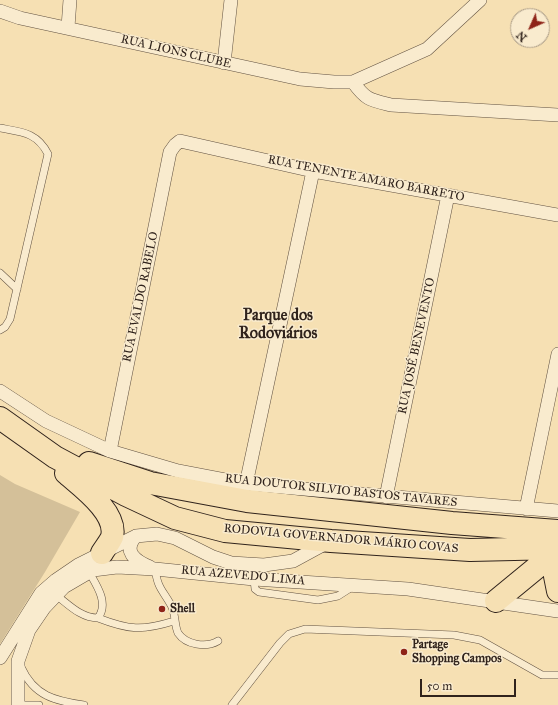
<!DOCTYPE html>
<html>
<head>
<meta charset="utf-8">
<style>
	body { margin:0 }
	#map { position:relative; width:558px; height:705px; overflow:hidden; background:#f6e0b3; font-family:"IM FELL Great Primer",serif }
	canvas { display:block }
	.north { position:absolute; left:510px; top:8px; width:40px; height:40px; box-sizing:border-box; background:#f9ebce; border:1px solid #a99b87; border-radius:50%; rotate:225deg; font-size:11px; font-weight:700; line-height:16px; text-align:center; color:#30231c }
	.north::after { content:''; display:block; margin:auto; width:14px; height:18px; background:#8f2418; clip-path:polygon(50% 0,100% 100%,50% 72%,0 100%) }
	.scale { position:absolute; left:420px; top:679px; width:96px; height:18px; box-sizing:border-box; border:2px solid #30231c; border-top:0; padding-left:5px; font-size:12px; line-height:14px; white-space:nowrap; color:#30231c; -webkit-text-stroke:3px #f9ebce; paint-order:stroke }
</style>
</head>
<body>
<div id="map">
<canvas width="558" height="705"></canvas>
<div class="north">N</div>
<div class="scale">50 m</div>
</div>
<script>
const context = document.querySelector('canvas').getContext('2d');
context.lineJoin = 'round';
function fill(path, color) { context.fillStyle = color; context.fill(path, 'evenodd'); }
function stroke(path, color, width, dash) { context.strokeStyle = color; context.lineWidth = width; context.lineCap = dash ? 'butt' : 'round'; context.setLineDash(dash || []); context.stroke(path); }
function label(font, color, halo, rows, align = 'center') {
  context.font = font + ' "IM FELL Great Primer",serif'; context.lineWidth = 3; context.setLineDash([]); context.textBaseline = 'middle'; context.strokeStyle = halo; context.fillStyle = color; for (const [text, x, y, turn = 0] of rows) {
    context.save(); context.translate(x, y); context.rotate((+turn || 0) * Math.PI / 180); context.textAlign = isNaN(turn) ? turn : align; if (halo) context.strokeText(text, 0, 0); context.fillText(text, 0, 0); context.restore();
  }
}
fill(new Path2D(`
	M 0,475 L 15,484 L 80,512 L 45,572 L 0,644 Z`), '#d4c099');
const lane = new Path2D(`
	M 0,128 C 21,132 37,132 48,154 L 10,319 L 5,327 L 0,330
	M 0,273 L 17,289
	M 155,569 C 158,589 162,589 171,605 C 176,614 174,624 178,633 C 186,645 206,648 218,641
	M 254,579 L 255,589 L 259,592 L 318,600 L 338,596 L 352,587
	M 56,595 C 69,605 81,618 98,618 C 109,603 97,586 89,572
	M 98,618 C 129,630 142,631 174,621
	M 21,667 C 34,696 55,701 84,705
	M 17,705 L 39,705
	M 232,705 L 280,643 L 289,634 L 305,629 L 454,635 L 480,640 L 542,675 L 558,675`);
const street = new Path2D(`
	M 0,11 L 20,18 L 300,79 L 334,82 L 353,82 L 427,49 L 480,0
	M 68,27 L 70,0
	M 224,63 L 231,0
	M 353,82 C 366,100 370,100 391,105 L 558,115
	M 0,391 L 46,421 L 110,451 L 178,471 L 246,484 L 558,511
	M 110,451 L 170,152 L 175,145 L 180,141 L 313,171 L 558,215
	M 246,484 L 313,171
	M 386,497 L 448,195
	M 526,509 L 558,354
	M 136,536 C 122,551 135,561 150,567
	M 0,658 L 41,593 L 56,580 L 78,565 L 136,536 L 157,534 L 175,538 L 213,557 L 231,563 L 264,565 L 293,561 L 328,542
	M 18,705 L 18,661 L 29,630 L 44,608 L 64,587 L 93,570 L 117,567 L 155,569 L 254,579 L 408,589 L 558,611`);
const highway = new Path2D(`
	M 0,418 L 55,457 L 126,495 L 175,518 L 225,531 L 331,541 L 470,550 L 558,548
	M 89,463 L 150,483 L 247,501 L 452,523 L 558,531
	M 66,473 C 82,487 118,513 112,537 C 110,542 105,548 102,553
	M 558,563 L 555,576 L 558,591
	M 496,601 L 541,564 L 558,557`);
stroke(lane, '#625242', 8);
stroke(street, '#625242', 14);
stroke(highway, '#30231c', 24);
stroke(lane, '#f9ebce', 7);
stroke(street, '#f9ebce', 13);
stroke(highway, '#f6e0b3', 22);
for (const [x, y, r, color] of [
	[162,609,4,"#8f2418"],
	[404,652,4,"#8f2418"]
]) { const dot = new Path2D(); dot.arc(x, y, r, 0, 2 * Math.PI); context.fillStyle = color; context.fill(dot); stroke(dot, '#f9ebce', 1.5); }
label('12px', '#30231c', '#f9ebce', [
	["RUA LIONS CLUBE",176,52,13],
	["RUA TENENTE AMARO BARRETO",366,179,11],
	["RUA EVALDO RABELO",141,297,-78],
	["RUA JOSÉ BENEVENTO",417,346,-78],
	["RUA DOUTOR SILVIO BASTOS TAVARES",341,491,6],
	["RODOVIA GOVERNADOR MÁRIO COVAS",341,539,5],
	["RUA AZEVEDO LIMA",243,576,5]
]);
label('bold 12px', '#30231c', '#f9ebce', [
	["Shell",170,609],
	["Partage",412,645],
	["Shopping Campos",412,659]
], 'left');
label('bold 16px', '#30231c', '#f9ebce', [
	["Parque dos",278,316],
	["Rodoviários",278,334]
]);
</script>
</body>
</html>
